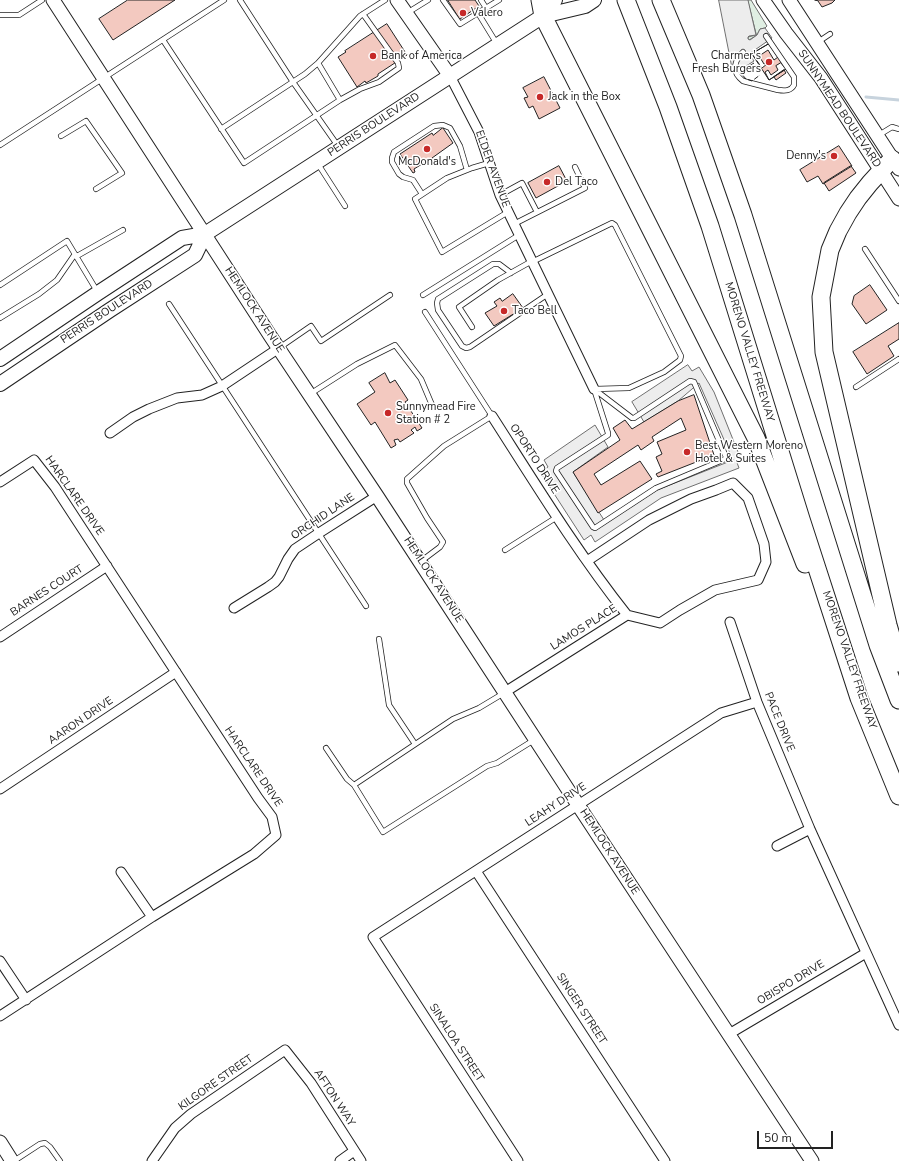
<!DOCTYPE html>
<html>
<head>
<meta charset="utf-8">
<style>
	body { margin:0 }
	#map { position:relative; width:899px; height:1161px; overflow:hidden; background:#fff; font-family:"Nunito Sans",sans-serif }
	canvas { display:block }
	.scale { position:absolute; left:757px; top:1131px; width:76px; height:18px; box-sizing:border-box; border:2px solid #222; border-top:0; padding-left:5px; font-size:12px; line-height:14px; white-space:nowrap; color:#222; -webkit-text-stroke:3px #fff; paint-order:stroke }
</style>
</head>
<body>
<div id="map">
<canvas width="899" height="1161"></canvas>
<div class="scale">50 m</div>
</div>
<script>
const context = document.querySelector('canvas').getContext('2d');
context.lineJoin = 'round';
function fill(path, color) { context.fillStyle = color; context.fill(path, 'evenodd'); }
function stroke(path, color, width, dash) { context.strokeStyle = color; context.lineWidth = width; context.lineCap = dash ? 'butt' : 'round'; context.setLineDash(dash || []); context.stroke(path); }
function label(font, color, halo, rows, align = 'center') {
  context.font = font + ' "Nunito Sans",sans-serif'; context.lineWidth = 3; context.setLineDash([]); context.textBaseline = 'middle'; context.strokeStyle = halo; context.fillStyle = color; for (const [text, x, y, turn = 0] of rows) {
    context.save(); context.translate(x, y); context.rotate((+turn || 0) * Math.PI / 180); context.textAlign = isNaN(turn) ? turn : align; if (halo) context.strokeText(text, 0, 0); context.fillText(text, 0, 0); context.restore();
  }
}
const green = new Path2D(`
	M 748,0 L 751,0 L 767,26 L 765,28 L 760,29 L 757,35 L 749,40 L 748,39 L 748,37 L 756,35 Z`);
fill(green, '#e0efe3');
stroke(green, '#6f6f6f', 1);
const parking = new Path2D(`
	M 719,0 L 748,0 L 756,35 L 749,36 L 748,37 L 748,39 L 750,40 L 757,35 L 760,29 L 765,28 L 772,38 L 749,54 L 754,61 L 743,68 L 741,66 L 739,67 L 738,65 L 732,66 Z
	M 688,365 L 692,371 L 699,367 L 714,392 L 740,457 L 736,460 L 739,468 L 661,498 L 595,542 L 591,535 L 584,540 L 540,472 L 548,467 L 544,460 L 595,425 L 608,447 L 573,472 L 606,523 L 657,490 L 733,460 L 699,383 L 678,401 L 644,422 L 632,402 Z`);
fill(parking, '#ededed');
stroke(parking, '#6f6f6f', 1);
stroke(new Path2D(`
	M 866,97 L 899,100`), '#c7d3dd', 3);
const building = new Path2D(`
	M 128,0 L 175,0 L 113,40 L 99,19 Z
	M 448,0 L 475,0 L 479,6 L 460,19 Z
	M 815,0 L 835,0 L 832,3 L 822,7 L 818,1 Z
	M 387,24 L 407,55 L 378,74 L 378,76 L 366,83 L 365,81 L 357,87 L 338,57 L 346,52 L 345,51 Z
	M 769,44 L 786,69 L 769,80 L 752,54 Z
	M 769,44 L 778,57 L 774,60 L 768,50 L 759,56 L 764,64 L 766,63 L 767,64 L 762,68 L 752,54 Z
	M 781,63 L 786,69 L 769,80 L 765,72 L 768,70 L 771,75 L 778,70 L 776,66 Z
	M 784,70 L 786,73 L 776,80 L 774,77 Z
	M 544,77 L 560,108 L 539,119 L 533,106 L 529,108 L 524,98 L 528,97 L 523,88 Z
	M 443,128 L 453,143 L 432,158 L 433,160 L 429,163 L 427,161 L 414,169 L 415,172 L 413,173 L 400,154 L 432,133 L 433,135 Z
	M 839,146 L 852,166 L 823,184 L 818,176 L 807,182 L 800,170 Z
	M 559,166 L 567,181 L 536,198 L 528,183 Z
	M 851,166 L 856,173 L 829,191 L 824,183 Z
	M 870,285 L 887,310 L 866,324 L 852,304 L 854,296 Z
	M 513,294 L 523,308 L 494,326 L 485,313 L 497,306 L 494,302 L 500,298 L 502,301 Z
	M 899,323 L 899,339 L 888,346 L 894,356 L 867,374 L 853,352 Z
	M 385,373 L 390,383 L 395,380 L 408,400 L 405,402 L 422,428 L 417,431 L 415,427 L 411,430 L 414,433 L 400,442 L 398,439 L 394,440 L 396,445 L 391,448 L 375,422 L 371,425 L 357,404 L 375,392 L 369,383 Z
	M 694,395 L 714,455 L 658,477 L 656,474 L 662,471 L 656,457 L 662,454 L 657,442 L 686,430 L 681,418 L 652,437 L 654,441 L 641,450 L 638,445 L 594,474 L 601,485 L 640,461 L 652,479 L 598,513 L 573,472 L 620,440 L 613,428 L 625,420 L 632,429 L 678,401 Z`);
fill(building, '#f3c9c0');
stroke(building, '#222', 1);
const lane = new Path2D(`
	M 240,0 L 293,82 L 338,146
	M 443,0 L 460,24 L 499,0
	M 481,0 L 486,8
	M 407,13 L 428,0
	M 478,13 L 497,44
	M 0,15 L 19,15 L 42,0
	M 163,40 L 244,163 L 340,100 L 318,63
	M 818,42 L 830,34
	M 743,52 C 734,61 731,72 743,81 L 778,90 C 785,91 791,91 794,85 L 794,77 L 766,36
	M 340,100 L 360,89 L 379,82 L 399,68 L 398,63 L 363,14
	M 221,129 L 305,74 L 318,63 L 360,16 L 385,0
	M 879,135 L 892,127 L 899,129
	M 61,136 L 86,121 L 122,173 L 96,189
	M 0,145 L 224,0
	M 489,163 L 472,168 L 447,178 L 415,199 L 442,252 L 508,212
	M 318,164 L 345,206
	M 422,194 L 413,180 L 403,177 L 399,174 L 392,162 L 392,158 L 394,152 L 434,126 L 443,125 L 450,128 L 460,146 L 467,170
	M 500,195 L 522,183 L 537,212
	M 514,224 L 585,188 L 575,167
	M 865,249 L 899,301
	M 77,256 L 123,230
	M 532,262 L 612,223 L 615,225 L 681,356 L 680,360 L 664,372 L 629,388 L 595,389
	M 511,273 L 499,264 L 493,264 L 438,299 L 437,303 L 438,310 L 462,346 L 466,348 L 470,347 L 548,294
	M 0,285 L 67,241 L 97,291
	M 423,295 L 519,235
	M 169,304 L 366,606
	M 0,318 L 39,294 L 57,280 L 75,254
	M 472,327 L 459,307 L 498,280 L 532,261
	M 279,348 L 311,326 L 321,341 L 390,295
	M 690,381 L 694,382 L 726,457 L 725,459 L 656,488 L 595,528 L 593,527 L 556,471 L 557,468 L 608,435 L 608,433 L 594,389 L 632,418 L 634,418 Z
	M 856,387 L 899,359
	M 310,394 L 357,364 L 395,345 L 421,379 L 432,405
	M 505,550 L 557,517
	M 420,562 L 440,547 L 443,542 L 427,518 L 407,483 L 407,479 L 444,446 L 492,416 L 425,312
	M 379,639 L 389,705 L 415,744
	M 504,693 L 479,708 L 453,719 L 354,785 L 383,832 L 487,766 L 497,763 L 534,740
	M 326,748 L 347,779 L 354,785
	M 14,1161 L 40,1144 L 45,1143 L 50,1147 L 60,1161`);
const street = new Path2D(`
	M 450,76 L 479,132 L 500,195 L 594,389
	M 492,416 C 535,483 577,552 627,615
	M 110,433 L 133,417 L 149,409 L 177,398 L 202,395 L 222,386 L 279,348
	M 0,482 L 34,460 L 55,487 L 258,798 L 272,817 L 276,835 L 254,854 L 152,917 L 0,1016
	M 234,608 L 268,587 L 275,582 L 279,577 L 288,559 L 295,549 L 319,533 L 377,496
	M 730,622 L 757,702 L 810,829 L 899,1025
	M 0,637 L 107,566
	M 505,692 L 627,615 L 660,623 L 680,610 L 715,590 L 758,580 L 766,562 L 764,544 L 748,498 L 733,483 L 716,490 L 691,499 L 649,520 L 587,561
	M 0,789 L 176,672
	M 777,846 L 810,829
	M 476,871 L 665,1161
	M 121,872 L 152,917
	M 0,961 L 26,1000
	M 729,1034 L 866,953
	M 152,1161 L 175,1128 L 191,1114 L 285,1050 L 311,1083 L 361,1161
	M 340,1161 L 354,1151
	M 518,1161 L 373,937 L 721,713 L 757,702`);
const secondary = new Path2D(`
	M 53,0 L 271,337 L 377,496 L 578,805 L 812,1161
	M 397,0 L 450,76
	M 763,0 L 786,33 L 821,78 L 899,199
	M 789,0 L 899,169
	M 0,1142 L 12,1161`);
const primary = new Path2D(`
	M 543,16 L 555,0
	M 0,359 L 98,293 L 182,238 L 205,234 L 543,16 L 585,6 L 594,0
	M 0,384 L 110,310 L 195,255 L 205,234`);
const highway = new Path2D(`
	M 540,0 L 543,16 L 756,438 L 805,564
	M 626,0 L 668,107 L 710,226 L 801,519 L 859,698 L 899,796
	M 661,0 L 701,95 L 743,215 L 878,645 L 899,700
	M 892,159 L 870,183 L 858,198 L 848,213 L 838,231 L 830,250 L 821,297 L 824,352 L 888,625 L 899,663`);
stroke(lane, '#222', 6);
stroke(street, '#222', 11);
stroke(secondary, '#222', 15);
stroke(primary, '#222', 16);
stroke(highway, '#222', 19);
stroke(lane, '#fff', 4.5);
stroke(street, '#fff', 9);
stroke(secondary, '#fff', 13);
stroke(primary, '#fff', 14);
stroke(highway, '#fff', 17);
stroke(new Path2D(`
	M 754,63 L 740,72 L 746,79 L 752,81 L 760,75`), '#222', 1, [5, 2]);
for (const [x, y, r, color] of [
	[463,13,4,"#c62828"],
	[373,56,4,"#c62828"],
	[769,62,4,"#c62828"],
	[540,97,4,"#c62828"],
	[427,149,4,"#c62828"],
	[834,156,4,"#c62828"],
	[547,182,4,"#c62828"],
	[504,311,4,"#c62828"],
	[388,413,4,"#c62828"],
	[687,452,4,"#c62828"]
]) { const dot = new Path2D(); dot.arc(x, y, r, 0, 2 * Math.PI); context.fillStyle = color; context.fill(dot); stroke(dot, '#fff', 1.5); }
label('11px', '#222', '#fff', [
	["Valero",471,13],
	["Bank of America",381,56],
	["Charmer's",761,56,"right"],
	["Fresh Burgers",761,69,"right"],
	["Jack in the Box",548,97],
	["Denny's",826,156,"right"],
	["McDonald's",427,162,"center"],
	["Del Taco",555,182],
	["Taco Bell",512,311],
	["Sunnymead Fire",396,407],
	["Station # 2",396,420],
	["Best Western Moreno",695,446],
	["Hotel & Suites",695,459]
], 'left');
label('11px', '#222', '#fff', [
	["SUNNYMEAD BOULEVARD",839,109,56],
	["PERRIS BOULEVARD",374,125,-33],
	["ELDER AVENUE",492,169,70],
	["HEMLOCK AVENUE",254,310,57],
	["PERRIS BOULEVARD",107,312,-33],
	["MORENO VALLEY FREEWAY",749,352,73],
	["OPORTO DRIVE",534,459,57],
	["HARCLARE DRIVE",74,496,55],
	["ORCHID LANE",323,517,-34],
	["HEMLOCK AVENUE",433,580,57],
	["BARNES COURT",47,591,-33],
	["LAMOS PLACE",584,628,-32],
	["MORENO VALLEY FREEWAY",849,660,71],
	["AARON DRIVE",81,721,-34],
	["PACE DRIVE",779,722,68],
	["HARCLARE DRIVE",253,767,56],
	["LEAHY DRIVE",556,805,-33],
	["HEMLOCK AVENUE",609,852,57],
	["OBISPO DRIVE",791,983,-31],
	["SINGER STREET",581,1009,57],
	["SINALOA STREET",456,1043,57],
	["KILGORE STREET",216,1083,-35],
	["AFTON WAY",334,1098,57]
]);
</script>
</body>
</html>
